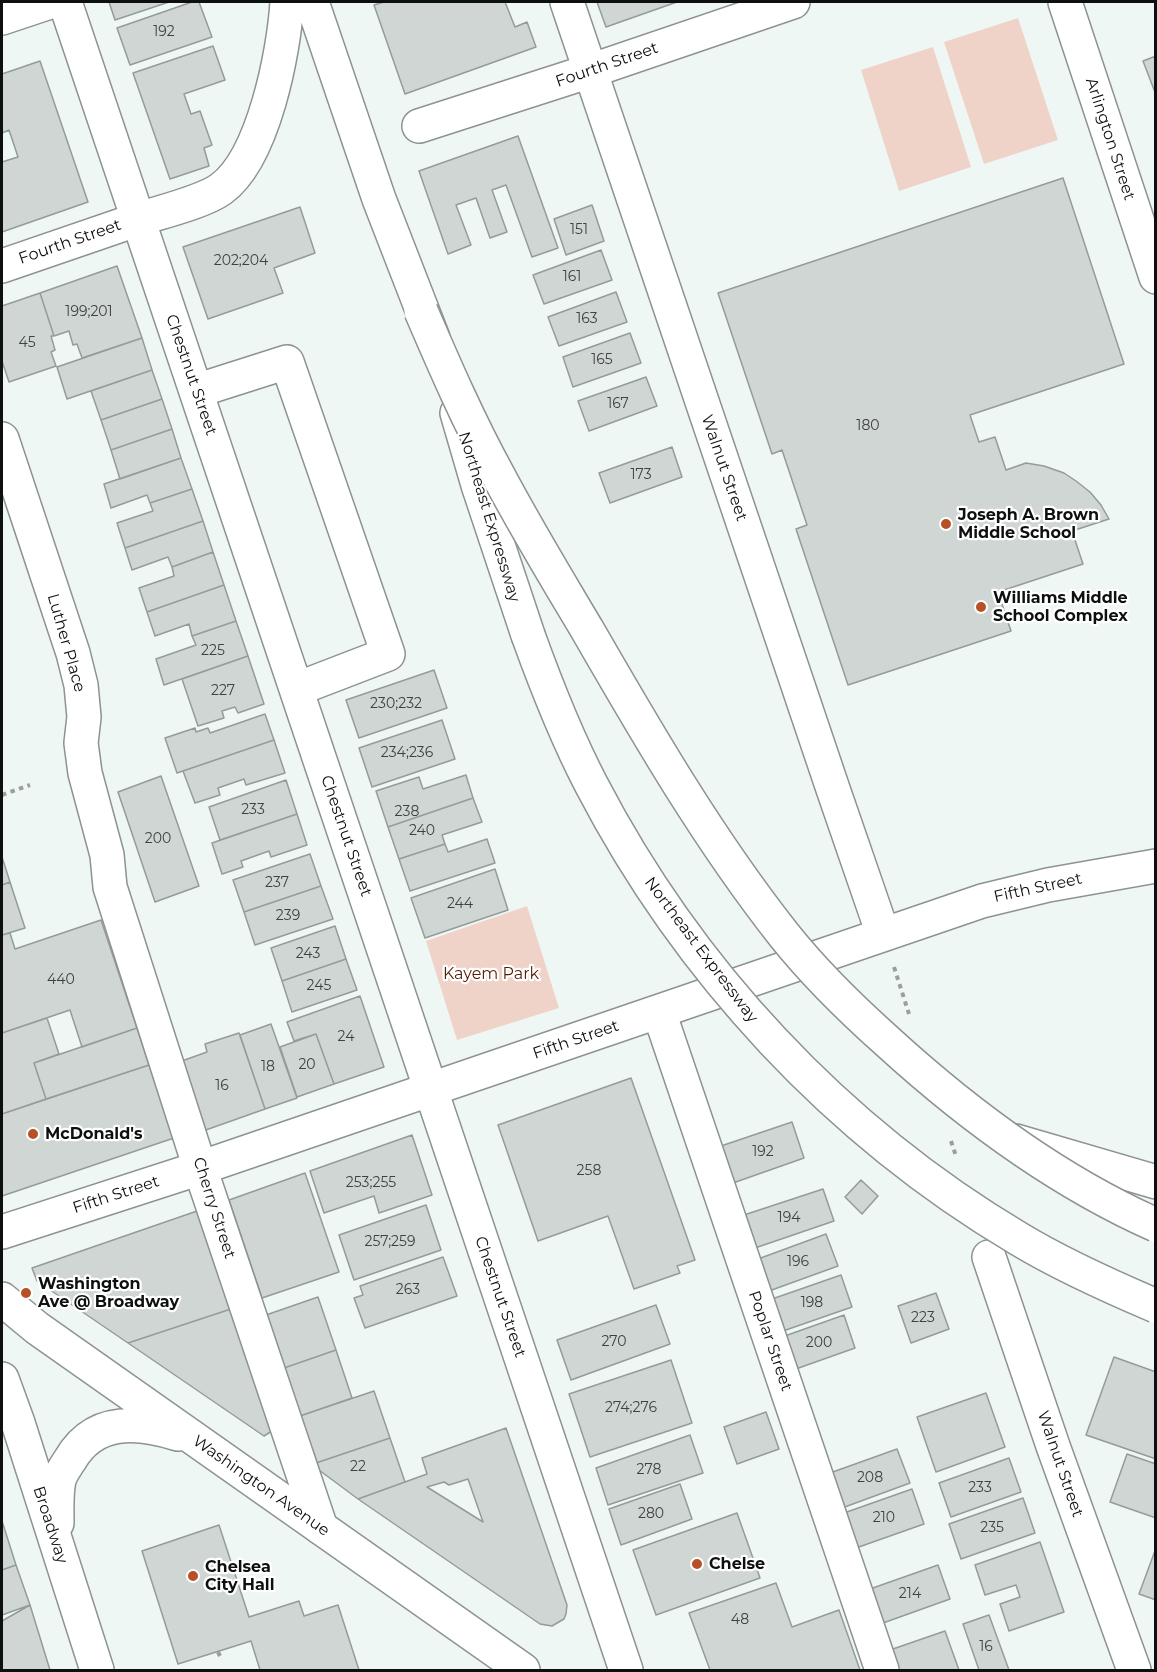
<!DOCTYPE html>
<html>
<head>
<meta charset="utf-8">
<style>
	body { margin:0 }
	#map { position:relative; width:1157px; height:1672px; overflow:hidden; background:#eff7f5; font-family:Montserrat,sans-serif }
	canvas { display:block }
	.frame { position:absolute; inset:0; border:3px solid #0e1010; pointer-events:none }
</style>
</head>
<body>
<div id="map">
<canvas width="1157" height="1672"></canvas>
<div class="frame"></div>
</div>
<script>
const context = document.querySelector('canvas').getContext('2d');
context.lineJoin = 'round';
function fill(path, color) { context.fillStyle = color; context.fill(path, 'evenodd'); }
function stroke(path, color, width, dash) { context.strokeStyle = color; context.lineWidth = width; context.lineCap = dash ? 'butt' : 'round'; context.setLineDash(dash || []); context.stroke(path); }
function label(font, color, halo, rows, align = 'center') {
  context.font = font + ' Montserrat,sans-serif'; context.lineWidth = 4.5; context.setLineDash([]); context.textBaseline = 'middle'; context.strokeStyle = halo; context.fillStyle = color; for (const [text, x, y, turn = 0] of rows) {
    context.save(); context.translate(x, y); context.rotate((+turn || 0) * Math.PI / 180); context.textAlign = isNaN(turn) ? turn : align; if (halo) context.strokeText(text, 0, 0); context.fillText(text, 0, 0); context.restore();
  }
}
fill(new Path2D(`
	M 1018,18 L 1058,140 L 984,164 L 944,42 Z
	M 933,47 L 971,167 L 899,191 L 861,70 Z
	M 527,906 L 559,1008 L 457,1040 L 426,941 Z`), '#f0d3c8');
const building = new Path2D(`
	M 109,2 L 169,2 L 115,20 Z
	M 192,2 L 199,2 L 212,37 L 130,65 L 117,28 Z
	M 384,2 L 505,2 L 515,27 L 527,22 L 536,47 L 405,94 L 374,5 Z
	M 597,2 L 677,2 L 606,27 Z
	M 213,46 L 225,80 L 184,94 L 191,114 L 200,111 L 212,145 L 204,148 L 209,166 L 170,179 L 133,73 Z
	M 1156,56 L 1156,95 L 1143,61 Z
	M 40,61 L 88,202 L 2,232 L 2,162 L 18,157 L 9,130 L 2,133 L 2,74 Z
	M 518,136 L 558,248 L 532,257 L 506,185 L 492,190 L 507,232 L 490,238 L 476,198 L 456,205 L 471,245 L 448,254 L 419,171 Z
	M 1063,178 L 1124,364 L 970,415 L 979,442 L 995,437 L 1006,470 L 1026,463 L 1044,466 L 1064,473 L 1076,481 L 1090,492 L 1101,505 L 1109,519 L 1072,531 L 1083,564 L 998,592 L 1011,631 L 848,685 L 796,529 L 807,525 L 782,450 L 772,454 L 718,293 Z
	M 592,205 L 604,241 L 566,255 L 554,219 Z
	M 300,207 L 315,253 L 274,268 L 283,293 L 208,319 L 183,247 Z
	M 601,250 L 612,280 L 544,304 L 533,275 Z
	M 117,266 L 142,338 L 82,358 L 77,344 L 73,345 L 69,331 L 54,336 L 40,293 Z
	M 616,292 L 627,322 L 559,346 L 548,317 Z
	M 40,293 L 54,336 L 51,336 L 55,350 L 51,352 L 56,366 L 9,382 L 2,361 L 2,306 Z
	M 630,333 L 641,363 L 573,387 L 563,357 Z
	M 142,338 L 152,370 L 67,399 L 57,367 Z
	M 152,370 L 162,399 L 101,420 L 91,391 Z
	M 646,377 L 657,406 L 589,431 L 578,401 Z
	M 162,399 L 172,429 L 111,450 L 101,420 Z
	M 172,429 L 181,458 L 120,479 L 111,450 Z
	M 672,447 L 682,477 L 610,503 L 599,473 Z
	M 181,458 L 192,489 L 150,503 L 147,495 L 111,508 L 104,484 Z
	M 192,489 L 203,521 L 125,548 L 117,523 L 153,511 L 150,503 Z
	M 203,521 L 213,552 L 172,567 L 168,557 L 132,570 L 125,548 Z
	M 213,552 L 224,585 L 147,612 L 139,588 L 174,576 L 172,567 Z
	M 224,585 L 236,621 L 192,636 L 189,624 L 155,636 L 147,612 Z
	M 236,621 L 248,656 L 164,685 L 156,659 L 196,645 L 192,636 Z
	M 248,656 L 264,704 L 238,713 L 235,707 L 222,711 L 224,718 L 198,726 L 182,679 Z
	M 434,670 L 447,708 L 359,738 L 346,700 Z
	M 265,714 L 274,740 L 177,773 L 165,738 L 195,728 L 196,732 L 208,728 L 210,733 Z
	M 442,720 L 455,759 L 372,787 L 359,748 Z
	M 274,740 L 285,773 L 246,785 L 244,779 L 218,788 L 220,795 L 195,803 L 183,771 Z
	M 466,775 L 473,798 L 388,827 L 376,791 L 419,777 L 423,789 Z
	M 161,776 L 199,886 L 155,902 L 118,792 Z
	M 286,780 L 297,814 L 220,840 L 209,807 Z
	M 473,798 L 482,822 L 442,835 L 445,844 L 399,859 L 388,827 Z
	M 297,814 L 307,845 L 271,857 L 269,851 L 241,861 L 243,867 L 222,874 L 212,843 Z
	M 487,839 L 495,863 L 410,891 L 399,859 L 445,844 L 448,852 Z
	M 310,854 L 321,886 L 244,912 L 233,880 Z
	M 2,857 L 10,882 L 2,885 Z
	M 495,869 L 508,910 L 425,938 L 411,898 Z
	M 10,882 L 25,928 L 2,935 L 2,885 Z
	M 321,886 L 333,919 L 255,945 L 244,912 Z
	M 101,920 L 137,1028 L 82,1047 L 70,1010 L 2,1033 L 2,935 L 10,933 L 15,949 Z
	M 335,926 L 346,959 L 282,981 L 271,948 Z
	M 346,959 L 357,990 L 292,1012 L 282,981 Z
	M 360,996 L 384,1067 L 334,1084 L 316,1034 L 294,1041 L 287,1022 Z
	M 47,1018 L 59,1054 L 34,1063 L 46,1099 L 2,1114 L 2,1033 Z
	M 271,1024 L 297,1098 L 265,1109 L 240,1035 Z
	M 137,1028 L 149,1065 L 46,1099 L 34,1063 Z
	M 239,1033 L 265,1109 L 203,1131 L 179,1062 L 207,1052 L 205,1044 Z
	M 316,1034 L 334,1084 L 297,1097 L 280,1047 Z
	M 149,1065 L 174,1138 L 2,1196 L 2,1114 Z
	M 631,1078 L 695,1260 L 677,1266 L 680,1273 L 634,1289 L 608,1216 L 538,1241 L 498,1125 Z
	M 792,1122 L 804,1158 L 733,1183 L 721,1146 Z
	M 412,1135 L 432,1195 L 379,1213 L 374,1196 L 324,1213 L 310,1171 Z
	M 305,1173 L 339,1272 L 262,1298 L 229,1200 Z
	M 861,1180 L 878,1196 L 862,1214 L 845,1197 Z
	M 823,1189 L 834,1221 L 755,1248 L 744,1215 Z
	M 426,1205 L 441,1250 L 354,1280 L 339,1235 Z
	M 200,1210 L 234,1308 L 128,1343 L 37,1281 L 32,1268 Z
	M 826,1234 L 838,1266 L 769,1291 L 758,1259 Z
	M 443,1257 L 457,1296 L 365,1328 L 354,1298 L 363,1295 L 360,1286 Z
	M 841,1275 L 852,1307 L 783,1331 L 772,1299 Z
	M 936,1293 L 949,1329 L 911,1343 L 898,1306 Z
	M 318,1297 L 336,1350 L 284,1368 L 266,1315 Z
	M 656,1305 L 670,1344 L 571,1380 L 557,1340 Z
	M 234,1308 L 272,1431 L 264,1436 L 128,1343 Z
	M 844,1315 L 855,1348 L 793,1370 L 782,1337 Z
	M 336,1350 L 352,1398 L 300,1416 L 284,1368 Z
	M 1114,1357 L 1156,1372 L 1156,1459 L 1086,1435 Z
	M 671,1360 L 692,1423 L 590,1457 L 569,1394 Z
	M 374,1391 L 390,1438 L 316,1463 L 300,1416 Z
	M 986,1393 L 1005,1447 L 936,1472 L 917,1417 Z
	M 766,1412 L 779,1449 L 737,1464 L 724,1427 Z
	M 506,1428 L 567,1605 L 566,1614 L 564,1619 L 552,1626 L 540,1624 L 358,1499 L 427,1474 L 422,1458 ZM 468,1479 L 483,1522 L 427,1487 L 444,1482 L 449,1485 Z
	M 690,1435 L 703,1473 L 608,1505 L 596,1468 Z
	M 390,1438 L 405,1482 L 358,1499 L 319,1470 L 316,1463 Z
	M 897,1449 L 910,1483 L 842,1508 L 830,1473 Z
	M 1127,1454 L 1156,1464 L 1156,1518 L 1110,1502 Z
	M 1009,1458 L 1021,1492 L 951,1517 L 939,1483 Z
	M 680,1484 L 692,1519 L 621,1545 L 609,1509 Z
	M 912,1489 L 924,1524 L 856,1548 L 844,1513 Z
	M 1023,1498 L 1035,1533 L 961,1559 L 949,1524 Z
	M 737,1513 L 760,1578 L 656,1615 L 633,1550 Z
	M 2,1521 L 16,1565 L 2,1570 Z
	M 219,1525 L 249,1617 L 299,1601 L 304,1616 L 338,1605 L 359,1670 L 260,1670 L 251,1641 L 178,1664 L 142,1551 Z
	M 1040,1542 L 1064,1612 L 1009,1631 L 1000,1604 L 1020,1597 L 1016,1585 L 985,1595 L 975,1565 Z
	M 1156,1548 L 1156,1600 L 1139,1594 Z
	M 16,1565 L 30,1605 L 2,1615 L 2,1570 Z
	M 938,1565 L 950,1599 L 883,1623 L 870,1589 Z
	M 776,1583 L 792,1627 L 839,1610 L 860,1670 L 710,1670 L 689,1613 Z
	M 30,1605 L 50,1670 L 2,1670 L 2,1621 Z
	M 989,1615 L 1009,1670 L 979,1670 L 963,1624 Z
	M 945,1631 L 959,1670 L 897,1670 L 890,1650 Z`);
fill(building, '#cfd6d4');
stroke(building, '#949c9a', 1.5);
const minor = new Path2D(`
	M 65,2 L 626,1670
	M 567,2 L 833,789 L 883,934
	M 1065,2 L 1156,277
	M 2,18 L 50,2
	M 419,126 L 590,71 L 793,2
	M 2,266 L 139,219
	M 196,391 L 287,362 L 388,654 L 297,689
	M 2,439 L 73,653 L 81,685 L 84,717 L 81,743 L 85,773 L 107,855 L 110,887 L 200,1168 L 321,1528
	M 659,1012 L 882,1670
	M 2,1232 L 200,1168 L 982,901 L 1048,885 L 1156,866
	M 989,1257 L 1053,1446 L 1134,1670`);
const major = new Path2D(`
	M 2,1299 L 37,1328 L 523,1670
	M 2,1379 L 18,1423 L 97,1670
	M 57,1523 C 57,1509 56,1494 59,1480 C 61,1473 66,1466 70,1460 C 94,1418 137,1421 178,1434`);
const highway = new Path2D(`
	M 312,2 L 379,199 L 433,338
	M 139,219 C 161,212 203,202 221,189 C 264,158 284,51 287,2
	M 457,413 L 478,485 L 528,635
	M 1016,1141 L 1156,1182`);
stroke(minor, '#8c9391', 36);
stroke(major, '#8c9391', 36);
stroke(highway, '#8c9391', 36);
stroke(new Path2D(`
	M 2,795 L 30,785
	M 894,967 L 909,1014
	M 951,1141 L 956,1156
	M 218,1652 L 220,1656`), '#999f9e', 4, [4.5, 4.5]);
stroke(minor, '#fff', 33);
stroke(major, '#fff', 33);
stroke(highway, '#fff', 33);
const highwayBridge = new Path2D(`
	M 421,311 C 445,367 469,422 498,475 C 526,528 557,579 588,631 C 648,735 709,840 784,935 C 815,974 851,1009 888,1042 C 968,1115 1057,1181 1156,1225
	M 528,635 C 546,685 566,736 591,784 C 688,971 837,1131 1019,1239 C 1062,1265 1109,1286 1156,1306`);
stroke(highwayBridge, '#8c9391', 36, []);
stroke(highwayBridge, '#fff', 33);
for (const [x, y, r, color] of [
	[946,524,6,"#b75026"],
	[981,607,6,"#b75026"],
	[33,1134,6,"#b75026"],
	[26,1293,6,"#b75026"],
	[697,1564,6,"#b75026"],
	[193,1576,6,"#b75026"]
]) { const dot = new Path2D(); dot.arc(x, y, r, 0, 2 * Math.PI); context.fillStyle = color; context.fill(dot); stroke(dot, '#fff', 2); }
label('14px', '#3e4241', null, [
	["192",164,32],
	["151",579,230],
	["202;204",241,261],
	["161",572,277],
	["199;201",89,312],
	["163",587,319],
	["45",27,343],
	["165",602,360],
	["167",618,404],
	["180",868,426],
	["173",641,475],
	["225",213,651],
	["227",223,691],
	["230;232",396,704],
	["234;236",407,753],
	["233",253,810],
	["238",407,812],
	["240",422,831],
	["200",158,839],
	["237",277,883],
	["244",460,904],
	["239",288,916],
	["243",308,954],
	["440",61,980],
	["245",319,986],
	["24",346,1037],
	["20",307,1065],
	["18",268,1067],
	["16",222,1086],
	["192",763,1152],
	["258",589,1171],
	["253;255",371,1183],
	["194",789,1218],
	["257;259",390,1242],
	["196",798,1262],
	["263",408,1290],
	["198",812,1303],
	["223",923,1318],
	["270",614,1342],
	["200",819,1343],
	["274;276",631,1408],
	["22",358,1467],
	["278",649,1470],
	["208",870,1478],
	["233",980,1488],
	["280",651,1514],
	["210",884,1518],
	["235",992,1528],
	["214",910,1594],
	["48",740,1620],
	["16",986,1647]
]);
label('16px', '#0e1010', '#fff', [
	["Fourth Street",607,65,-19],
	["Arlington Street",1110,139,72],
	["Fourth Street",70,242,-19],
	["Chestnut Street",191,375,71],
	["Walnut Street",724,468,71],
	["Northeast Expressway",489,517,73],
	["Luther Place",66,643,74],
	["Chestnut Street",346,836,71],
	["Fifth Street",1038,888,-12],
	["Northeast Expressway",701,950,53],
	["Fifth Street",576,1040,-19],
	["Fifth Street",116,1195,-18],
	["Cherry Street",214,1208,72],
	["Chestnut Street",500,1297,71],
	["Poplar Street",770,1341,71],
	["Walnut Street",1060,1464,71],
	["Washington Avenue",261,1486,35],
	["Broadway",50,1525,72]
]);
label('bold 16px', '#0e1010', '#fff', [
	["Joseph A. Brown",958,515],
	["Middle School",958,533],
	["Williams Middle",993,598],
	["School Complex",993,616],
	["McDonald's",45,1134],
	["Washington",38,1284],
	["Ave @ Broadway",38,1302],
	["Chelse",709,1564],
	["Chelsea",205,1567],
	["City Hall",205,1585]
], 'left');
label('16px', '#521d06', '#fff', [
	["Kayem Park",491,974]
]);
</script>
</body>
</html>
